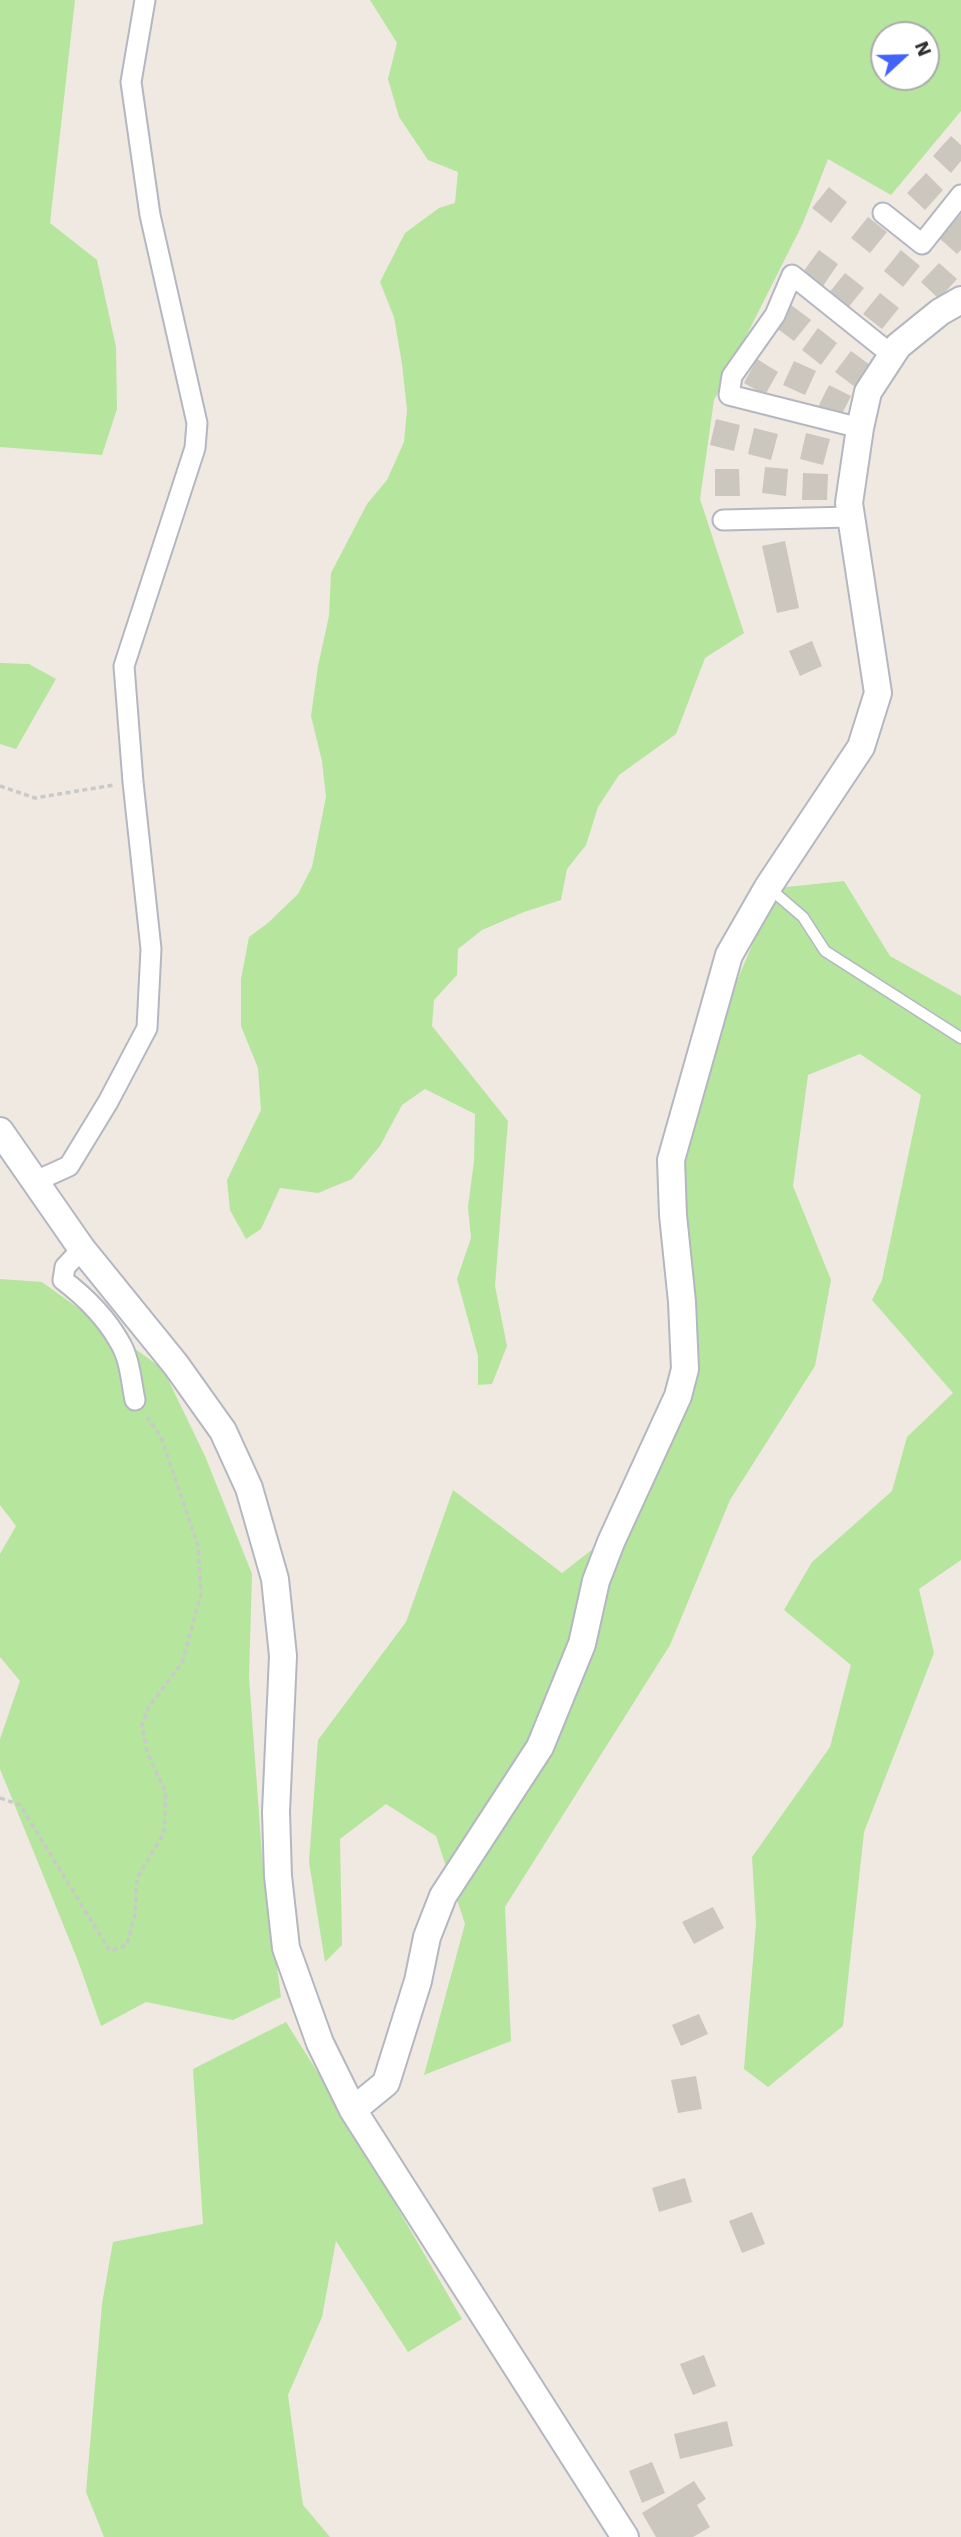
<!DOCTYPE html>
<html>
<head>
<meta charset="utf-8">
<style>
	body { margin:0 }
	#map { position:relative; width:961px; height:2537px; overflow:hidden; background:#efe9e1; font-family:"Work Sans",sans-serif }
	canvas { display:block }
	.north { position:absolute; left:870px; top:21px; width:70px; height:70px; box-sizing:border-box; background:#fff; border:2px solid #ababab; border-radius:50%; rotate:68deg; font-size:19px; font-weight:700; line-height:28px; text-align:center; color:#2e2e2e }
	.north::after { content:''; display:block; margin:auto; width:24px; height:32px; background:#4264fb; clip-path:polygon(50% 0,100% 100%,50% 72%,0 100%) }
</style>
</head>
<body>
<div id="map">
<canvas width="961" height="2537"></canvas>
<div class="north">N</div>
</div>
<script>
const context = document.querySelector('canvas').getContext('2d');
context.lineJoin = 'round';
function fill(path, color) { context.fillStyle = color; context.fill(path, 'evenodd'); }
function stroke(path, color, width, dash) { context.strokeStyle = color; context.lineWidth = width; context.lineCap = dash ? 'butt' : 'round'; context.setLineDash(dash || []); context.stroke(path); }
fill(new Path2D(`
	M 0,0 L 75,0 L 50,223 L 97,260 L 116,347 L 117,409 L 102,455 L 0,447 Z
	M 370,0 L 961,0 L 961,111 L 891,195 L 828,159 L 803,223 L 714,400 L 700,499 L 744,633 L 705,658 L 676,734 L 619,775 L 598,807 L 586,845 L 567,869 L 561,900 L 524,912 L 482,930 L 458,949 L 457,975 L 434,1000 L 432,1026 L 508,1121 L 495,1286 L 507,1346 L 492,1384 L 478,1385 L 478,1356 L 457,1279 L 471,1238 L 468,1207 L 474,1161 L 475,1114 L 425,1089 L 402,1105 L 380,1146 L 352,1179 L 318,1193 L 280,1188 L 261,1229 L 246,1239 L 230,1210 L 227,1180 L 261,1110 L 258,1068 L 241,1026 L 241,979 L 249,937 L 268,923 L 298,894 L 312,867 L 326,797 L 322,761 L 311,716 L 318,666 L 329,616 L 331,573 L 367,504 L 387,480 L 404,442 L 407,410 L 402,364 L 394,317 L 380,282 L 405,233 L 439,208 L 455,203 L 458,172 L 428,160 L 399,117 L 388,79 L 397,43 ZM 884,35 L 926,35 L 926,77 L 884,77 Z
	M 0,663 L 29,664 L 56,679 L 16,749 L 0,744 Z
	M 844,881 L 890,956 L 961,996 L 961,1560 L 919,1589 L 934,1653 L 864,1832 L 843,2026 L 768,2087 L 744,2069 L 756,1924 L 752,1857 L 830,1747 L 851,1665 L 784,1610 L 812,1562 L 892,1491 L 907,1437 L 953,1393 L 872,1300 L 882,1280 L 921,1095 L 860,1054 L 808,1075 L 793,1186 L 831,1280 L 815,1366 L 730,1500 L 670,1645 L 505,1907 L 511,2041 L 424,2075 L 465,1924 L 436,1836 L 386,1804 L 340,1839 L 342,1945 L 325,1962 L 309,1862 L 318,1740 L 406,1622 L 453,1490 L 562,1573 L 612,1534 L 694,1376 L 676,1163 L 725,1008 L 777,888 Z
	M 0,1279 L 42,1282 L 163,1369 L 205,1456 L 252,1574 L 249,1677 L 262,1855 L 281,1997 L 233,2020 L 146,2002 L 101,2026 L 78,1961 L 0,1769 L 0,1739 L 20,1681 L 0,1657 L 0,1554 L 16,1526 L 0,1505 Z
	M 286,2022 L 332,2095 L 462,2319 L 408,2352 L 336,2241 L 322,2317 L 288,2395 L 303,2505 L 330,2537 L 104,2537 L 86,2492 L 102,2304 L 113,2242 L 203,2224 L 193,2069 Z`), '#b6e59e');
fill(new Path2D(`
	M 951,136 L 961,145 L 961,161 L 951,173 L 933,156 Z
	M 926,173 L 943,190 L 925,210 L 907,193 Z
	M 829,187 L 847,202 L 831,223 L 812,208 Z
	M 961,214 L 961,250 L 957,254 L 939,238 Z
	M 868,217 L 887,232 L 870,253 L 851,238 Z
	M 819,250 L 838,264 L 823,286 L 803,272 Z
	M 901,250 L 920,266 L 903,287 L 884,271 Z
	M 939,263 L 957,279 L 939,299 L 921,282 Z
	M 845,273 L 864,288 L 847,309 L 828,294 Z
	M 880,293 L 899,308 L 882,329 L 863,314 Z
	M 791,305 L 811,320 L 794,341 L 775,327 Z
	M 818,328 L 837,343 L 821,365 L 802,350 Z
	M 851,351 L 870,365 L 855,387 L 835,372 Z
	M 757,359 L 778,372 L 765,395 L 744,383 Z
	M 794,361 L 816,371 L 805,395 L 783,385 Z
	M 829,385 L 851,396 L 839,420 L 817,409 Z
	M 716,419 L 740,425 L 734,451 L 710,445 Z
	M 754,428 L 778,434 L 771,460 L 748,454 Z
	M 806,433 L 830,439 L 823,465 L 800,459 Z
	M 765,467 L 788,469 L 786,496 L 762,493 Z
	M 715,469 L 739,469 L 740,496 L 715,496 Z
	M 803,473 L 828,474 L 827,500 L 802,500 Z
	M 785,541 L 799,608 L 777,613 L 762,546 Z
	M 812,641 L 822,666 L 800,676 L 789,651 Z
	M 713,1907 L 724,1928 L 694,1944 L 682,1922 Z
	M 699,2014 L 708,2034 L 681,2046 L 672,2025 Z
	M 696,2076 L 702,2109 L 678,2113 L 671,2080 Z
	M 685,2178 L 692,2202 L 659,2212 L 652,2188 Z
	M 752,2212 L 765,2244 L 742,2253 L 729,2221 Z
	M 704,2355 L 716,2386 L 693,2395 L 680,2364 Z
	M 727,2421 L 733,2446 L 680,2459 L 674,2434 Z
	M 652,2462 L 665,2493 L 642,2503 L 629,2471 Z
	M 694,2481 L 706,2499 L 697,2505 L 710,2527 L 693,2537 L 656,2537 L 642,2513 Z`), '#cbc7bf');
const lane = new Path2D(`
	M 768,887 L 803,917 L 825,951 L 961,1038`);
const street = new Path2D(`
	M 883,213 L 922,244 L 961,195
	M 860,428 L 729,395 L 732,376 L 775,315 L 792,275 L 892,355
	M 723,520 L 851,517
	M 34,1182 L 69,1166 L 108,1102 L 147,1028 L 151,949 L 133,782 L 124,666 L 195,448 L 197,423 L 150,215 L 131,82 L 145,0
	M 82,1249 L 65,1267 L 63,1280 C 84,1296 106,1318 119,1341 C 130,1358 131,1381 135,1400`);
const secondary = new Path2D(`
	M 0,1131 L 82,1249 L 176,1365 L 223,1431 L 249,1488 L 275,1579 L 283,1656 L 276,1812 L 278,1876 L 286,1948 L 320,2043 L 353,2110 L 625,2537
	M 353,2110 L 386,2083 L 418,1981 L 427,1937 L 443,1896 L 540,1747 L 582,1644 L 596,1581 L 611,1542 L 678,1396 L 685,1369 L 682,1302 L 673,1215 L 671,1160 L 729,955 L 768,887 L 861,747 L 878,693 L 849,503 L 860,428 L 868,392 L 898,346 L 940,312 L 961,300`);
stroke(lane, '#b4b7c1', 13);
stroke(street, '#b4b7c1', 23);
stroke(secondary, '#b4b7c1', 30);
stroke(new Path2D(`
	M 0,786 L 35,798 L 114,785
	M 0,1798 L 20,1805 L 110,1951 L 127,1945 L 135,1914 L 137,1878 L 164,1833 L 166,1793 L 147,1752 L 142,1725 L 149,1706 L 182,1663 L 201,1594 L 198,1546 L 161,1437 L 147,1417`), '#c9c9c9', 3.5, [5, 3.5]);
stroke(lane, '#fff', 10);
stroke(street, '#fff', 19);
stroke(secondary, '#fff', 26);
</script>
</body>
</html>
